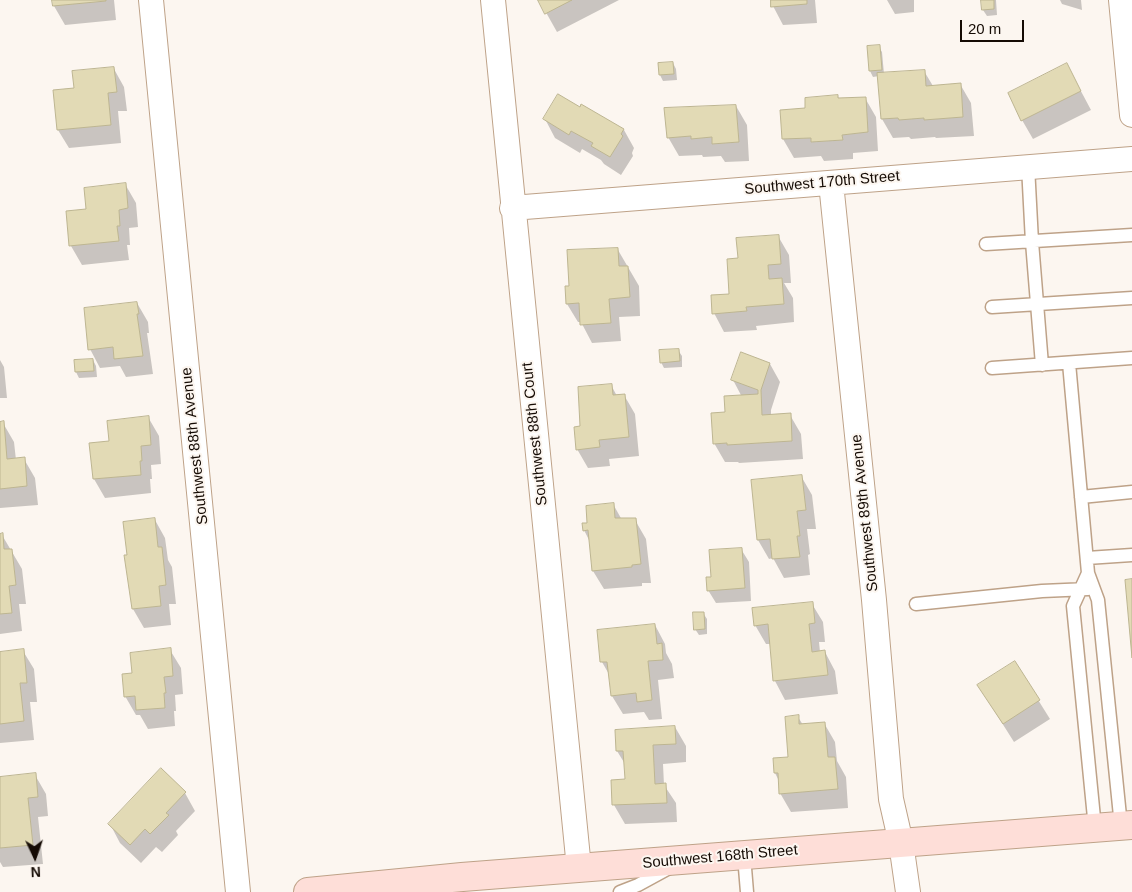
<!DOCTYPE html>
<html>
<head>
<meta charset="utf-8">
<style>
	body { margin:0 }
	#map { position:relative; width:1132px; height:892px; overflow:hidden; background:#fcf6f0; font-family:Helvetica,sans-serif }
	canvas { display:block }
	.north { position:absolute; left:10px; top:832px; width:50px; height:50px; -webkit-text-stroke:4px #fcf6f0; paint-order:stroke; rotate:177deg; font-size:14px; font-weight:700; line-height:20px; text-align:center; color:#150b04 }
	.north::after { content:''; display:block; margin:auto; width:18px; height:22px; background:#150b04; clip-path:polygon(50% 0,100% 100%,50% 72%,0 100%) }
	.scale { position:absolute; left:960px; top:20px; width:64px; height:22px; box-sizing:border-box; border:2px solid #150b04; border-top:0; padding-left:6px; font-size:15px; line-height:18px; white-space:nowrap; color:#150b04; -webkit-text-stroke:4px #fcf6f0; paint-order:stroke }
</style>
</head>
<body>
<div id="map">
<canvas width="1132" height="892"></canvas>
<div class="north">N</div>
<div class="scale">20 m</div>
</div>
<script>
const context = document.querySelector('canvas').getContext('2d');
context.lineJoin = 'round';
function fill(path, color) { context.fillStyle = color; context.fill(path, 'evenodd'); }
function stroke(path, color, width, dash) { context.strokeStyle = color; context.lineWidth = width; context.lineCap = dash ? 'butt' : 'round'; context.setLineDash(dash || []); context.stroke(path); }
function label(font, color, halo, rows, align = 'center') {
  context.font = font + ' Helvetica,sans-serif'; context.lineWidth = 4; context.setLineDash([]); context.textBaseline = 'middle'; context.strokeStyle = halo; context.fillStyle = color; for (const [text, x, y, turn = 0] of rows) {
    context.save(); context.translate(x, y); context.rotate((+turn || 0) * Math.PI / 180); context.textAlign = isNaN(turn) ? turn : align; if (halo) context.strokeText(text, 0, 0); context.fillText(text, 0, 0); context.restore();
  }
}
fill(new Path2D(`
	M 54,0 L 114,0 L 116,20 L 65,25 L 54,6 Z
	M 539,0 L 619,0 L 557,32 Z
	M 772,0 L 815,0 L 817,23 L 783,25 L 773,6 Z
	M 887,0 L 914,0 L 914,12 L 895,14 Z
	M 982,0 L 996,0 L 997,15 L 987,16 L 983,10 Z
	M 1060,0 L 1081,0 L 1082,10 L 1062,4 Z
	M 879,47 L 882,52 L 884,74 L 924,71 L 933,86 L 960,84 L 971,103 L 974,136 L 936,138 L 935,137 L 911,139 L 909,137 L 893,138 L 882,119 L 879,76 L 873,77 L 870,71 Z
	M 673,63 L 676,69 L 677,80 L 663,81 L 660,75 Z
	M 1067,65 L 1091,110 L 1033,139 L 1022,120 Z
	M 114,69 L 124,87 L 127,111 L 118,111 L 121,143 L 69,148 L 58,130 L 75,89 Z
	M 838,96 L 839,100 L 865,98 L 876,117 L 878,151 L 853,153 L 853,159 L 824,161 L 821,156 L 794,158 L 783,139 L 781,111 L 807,109 Z
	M 736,106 L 747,125 L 749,161 L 725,162 L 721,156 L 703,157 L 702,155 L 679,156 L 668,137 Z
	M 545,119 L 624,130 L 634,148 L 632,153 L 633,156 L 621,175 L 604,164 L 601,160 L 582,149 L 580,153 L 555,138 Z
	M 125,184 L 136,203 L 138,227 L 129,228 L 130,245 L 127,245 L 129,260 L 82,265 L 71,246 L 87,210 Z
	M 778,236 L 789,255 L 791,283 L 784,283 L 793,298 L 794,322 L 756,326 L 757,330 L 724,332 L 714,313 L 730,295 L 739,260 Z
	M 618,250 L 639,286 L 640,316 L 619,317 L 621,341 L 592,343 L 581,322 L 578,322 L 567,304 L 571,287 Z
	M 137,303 L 148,322 L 149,333 L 147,333 L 153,374 L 126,377 L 120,366 L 100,368 L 90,349 Z
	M 678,350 L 682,356 L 682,367 L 664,368 L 661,362 Z
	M 0,360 L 4,367 L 7,398 L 0,398 Z
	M 93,360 L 96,366 L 97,377 L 79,378 L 76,372 L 75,362 Z
	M 770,364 L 780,382 L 771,410 L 771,416 L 790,415 L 801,434 L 803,459 L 739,463 L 738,462 L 725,462 L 714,443 L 726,413 L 742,397 L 733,380 Z
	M 611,385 L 617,396 L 624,395 L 635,414 L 639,456 L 609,459 L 610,466 L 588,468 L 577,449 Z
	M 148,417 L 159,436 L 161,464 L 151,465 L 152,479 L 150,479 L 151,493 L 105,498 L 94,479 L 110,443 Z
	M 0,423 L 3,423 L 14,442 L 16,460 L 24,459 L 35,478 L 38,505 L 0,508 Z
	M 801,476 L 812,495 L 816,529 L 807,529 L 810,554 L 808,555 L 810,575 L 784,578 L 773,558 L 769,559 L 758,540 Z
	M 613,504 L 622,520 L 635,520 L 646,539 L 651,583 L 642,583 L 642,586 L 604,589 L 593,571 L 590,542 L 584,530 Z
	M 155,520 L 165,538 L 168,560 L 172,567 L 176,604 L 169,604 L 171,625 L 144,628 L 133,609 L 128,556 Z
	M 0,535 L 2,535 L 22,569 L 26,604 L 19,604 L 22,631 L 0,634 Z
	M 741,549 L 749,562 L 751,601 L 716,603 L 708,590 Z
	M 812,604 L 823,622 L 825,642 L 819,642 L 820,652 L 825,652 L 835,671 L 838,694 L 785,700 L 775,681 L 771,644 L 766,644 L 755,625 Z
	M 703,613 L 707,619 L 707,634 L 699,635 L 695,629 Z
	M 655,625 L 665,644 L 666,653 L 672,664 L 674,678 L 658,680 L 662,719 L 649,720 L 644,712 L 623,714 L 612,696 L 610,676 L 602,662 Z
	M 170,650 L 181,668 L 183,694 L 175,695 L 176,711 L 174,711 L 175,726 L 148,729 L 140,715 L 136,715 L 125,696 L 134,674 Z
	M 23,651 L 34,669 L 37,702 L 30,702 L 34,740 L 0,743 L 0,653 Z
	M 1015,663 L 1050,719 L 1014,742 L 990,704 Z
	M 798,717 L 803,725 L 824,723 L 835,742 L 837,761 L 846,777 L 848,808 L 791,812 L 780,793 L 779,781 L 775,773 L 789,758 Z
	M 675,727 L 686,746 L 686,762 L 663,764 L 664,785 L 676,803 L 677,822 L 625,824 L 614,805 L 612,781 L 626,781 L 625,764 L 617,751 Z
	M 35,775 L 46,794 L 48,816 L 38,817 L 43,864 L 3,867 L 0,862 L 0,778 Z
	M 185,793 L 195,811 L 176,831 L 178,835 L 162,852 L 156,847 L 141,863 L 120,843 L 110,824 Z`), '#0003');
const building = new Path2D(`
	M 52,0 L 106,0 L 106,1 L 53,6 Z
	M 538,0 L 572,0 L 545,14 Z
	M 771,0 L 807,0 L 807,4 L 771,7 Z
	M 981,0 L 994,0 L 994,9 L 982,10 Z
	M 880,45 L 882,70 L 869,71 L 867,46 Z
	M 673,62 L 674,74 L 659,75 L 658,63 Z
	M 1067,63 L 1081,91 L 1021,121 L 1008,93 Z
	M 114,67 L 117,92 L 108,93 L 111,125 L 57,130 L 53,90 L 74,88 L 72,71 Z
	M 925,70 L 926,86 L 961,83 L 963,117 L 924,120 L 924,118 L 899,120 L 898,118 L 881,119 L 877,73 Z
	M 558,94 L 580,107 L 581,104 L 624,129 L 621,134 L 623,136 L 610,157 L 591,146 L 593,143 L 571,131 L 569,135 L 543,119 Z
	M 838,95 L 838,98 L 866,97 L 868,132 L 842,135 L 843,140 L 811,142 L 811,138 L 782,139 L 780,110 L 805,108 L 805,98 Z
	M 736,105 L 739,142 L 712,144 L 712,137 L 691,139 L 691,136 L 667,138 L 664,108 Z
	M 126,183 L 128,208 L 119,210 L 120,226 L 117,226 L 119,241 L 69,246 L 66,211 L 86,209 L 84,188 Z
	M 779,235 L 781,264 L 768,265 L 769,279 L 782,278 L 784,304 L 746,307 L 747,311 L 712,314 L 711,295 L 729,294 L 727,259 L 738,258 L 736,238 Z
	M 618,248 L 619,266 L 628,266 L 630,297 L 609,299 L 611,323 L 580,325 L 579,303 L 566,304 L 565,286 L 569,286 L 567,250 Z
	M 137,302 L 139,314 L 137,314 L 143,356 L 114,359 L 113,347 L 88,350 L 84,308 Z
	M 679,349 L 680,361 L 660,363 L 659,350 Z
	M 741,352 L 770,363 L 761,390 L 762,415 L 791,413 L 792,441 L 727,445 L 727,443 L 713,444 L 711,413 L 725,412 L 724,396 L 758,394 L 758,390 L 731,380 Z
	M 93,359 L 94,371 L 75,372 L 74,360 Z
	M 612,384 L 613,395 L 625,394 L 629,437 L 599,440 L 600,447 L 576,450 L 574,427 L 580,426 L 578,387 Z
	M 149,416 L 151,445 L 141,446 L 142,461 L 140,461 L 141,475 L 93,479 L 89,443 L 109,441 L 107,421 Z
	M 4,421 L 7,459 L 25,457 L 27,486 L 0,489 L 0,422 Z
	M 802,475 L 806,510 L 797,511 L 800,536 L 797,536 L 800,557 L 772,559 L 770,539 L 757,540 L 751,480 Z
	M 614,503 L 615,518 L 636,518 L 641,564 L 632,565 L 632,567 L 592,571 L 588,530 L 583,531 L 582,523 L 587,523 L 586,506 Z
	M 155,518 L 158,547 L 162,547 L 166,585 L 159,586 L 161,606 L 132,609 L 124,555 L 127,555 L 123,522 Z
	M 3,533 L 4,549 L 12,549 L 16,585 L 9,586 L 12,613 L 0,614 L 0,534 Z
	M 742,548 L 745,588 L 707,591 L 706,577 L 711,577 L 709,550 Z
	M 1132,579 L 1132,658 L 1125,580 Z
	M 813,602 L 815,623 L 809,624 L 812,652 L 825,650 L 828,675 L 773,681 L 768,624 L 754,626 L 752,608 Z
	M 693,612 L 704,612 L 705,629 L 694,630 Z
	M 655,624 L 657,644 L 662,643 L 663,660 L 648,661 L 652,700 L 637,702 L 636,693 L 611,696 L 607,662 L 600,662 L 597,630 Z
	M 171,648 L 173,676 L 164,677 L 166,693 L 164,693 L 165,708 L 136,710 L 135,696 L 124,697 L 122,674 L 132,673 L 130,653 Z
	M 24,649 L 27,683 L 20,683 L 24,721 L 0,724 L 0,652 Z
	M 1015,661 L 1040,700 L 1003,724 L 977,685 Z
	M 799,715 L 799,724 L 825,722 L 828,757 L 835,757 L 838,789 L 779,794 L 778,773 L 774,773 L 773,758 L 788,757 L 785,717 Z
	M 675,726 L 676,744 L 653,745 L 655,784 L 666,783 L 667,803 L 612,805 L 611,780 L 625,779 L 623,751 L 616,751 L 615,730 Z
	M 161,768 L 186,792 L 166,813 L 169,815 L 150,834 L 145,829 L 130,845 L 108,824 Z
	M 36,773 L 38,797 L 28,798 L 33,845 L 0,848 L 0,777 Z`);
fill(building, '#e2dab5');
stroke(building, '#bdb591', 1);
const lane = new Path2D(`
	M 1028,166 L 1032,242 L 1042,365
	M 986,244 L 1132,235
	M 992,307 L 1132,298
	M 1069,363 L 1088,573
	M 992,368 L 1132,358
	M 1081,497 L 1132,492
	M 1087,558 L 1132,555
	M 916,604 L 1042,591 L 1088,589
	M 1095,828 L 1073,606 L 1088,573 L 1098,600 L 1121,826
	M 744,856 L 747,892
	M 620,892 L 638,885 L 671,867`);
const street = new Path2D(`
	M 151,0 L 238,892
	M 493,0 L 579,868
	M 1121,0 L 1132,115
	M 831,183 L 874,600 L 891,799 L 901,843 L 908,892
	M 512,208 L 1132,159`);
const secondary = new Path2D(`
	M 308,892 L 462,877 L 1132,825`);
stroke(lane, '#bea288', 15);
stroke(street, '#bea288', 26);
stroke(secondary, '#bea288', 30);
stroke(lane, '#fff', 12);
stroke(street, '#fff', 24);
stroke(secondary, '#feded8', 28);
label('15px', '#150b04', '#fcf6f0', [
	["Southwest 170th Street",822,183,-5],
	["Southwest 88th Court",535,434,-96],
	["Southwest 88th Avenue",195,446,-96],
	["Southwest 89th Avenue",865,513,-96],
	["Southwest 168th Street",720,857,-5]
]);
</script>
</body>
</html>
